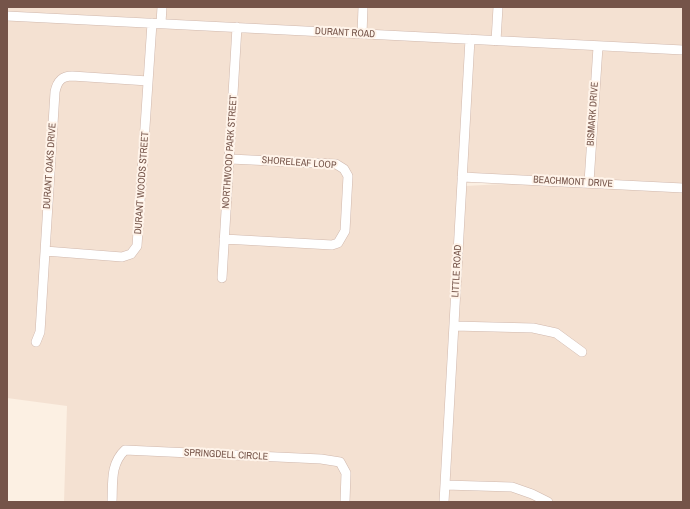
<!DOCTYPE html>
<html>
<head>
<meta charset="utf-8">
<style>
	body { margin:0 }
	#map { position:relative; width:690px; height:509px; overflow:hidden; background:#fcf0e3; font-family:"Archivo Narrow",sans-serif }
	canvas { display:block }
	.frame { position:absolute; inset:0; border:8px solid #755449; pointer-events:none }
</style>
</head>
<body>
<div id="map">
<canvas width="690" height="509"></canvas>
<div class="frame"></div>
</div>
<script>
const context = document.querySelector('canvas').getContext('2d');
context.lineJoin = 'round';
function fill(path, color) { context.fillStyle = color; context.fill(path, 'evenodd'); }
function stroke(path, color, width, dash) { context.strokeStyle = color; context.lineWidth = width; context.lineCap = dash ? 'butt' : 'round'; context.setLineDash(dash || []); context.stroke(path); }
function label(font, color, halo, rows, align = 'center') {
  context.font = font + ' "Archivo Narrow",sans-serif'; context.lineWidth = 4; context.setLineDash([]); context.textBaseline = 'middle'; context.strokeStyle = halo; context.fillStyle = color; for (const [text, x, y, turn = 0] of rows) {
    context.save(); context.translate(x, y); context.rotate((+turn || 0) * Math.PI / 180); context.textAlign = isNaN(turn) ? turn : align; if (halo) context.strokeText(text, 0, 0); context.fillText(text, 0, 0); context.restore();
  }
}
fill(new Path2D(`
	M 7,7 L 158,7 L 158,19 L 7,12 Z
	M 165,7 L 360,7 L 359,30 L 164,20 Z
	M 366,7 L 495,7 L 493,37 L 365,30 Z
	M 501,7 L 683,7 L 683,46 L 500,37 Z
	M 7,19 L 148,26 L 145,77 L 57,78 L 36,331 L 33,344 L 38,346 L 43,332 L 48,255 L 132,257 L 155,27 L 234,31 L 218,281 L 225,281 L 227,243 L 341,245 L 348,231 L 347,168 L 233,155 L 240,31 L 467,43 L 441,502 L 348,502 L 342,460 L 123,447 L 115,456 L 111,467 L 109,502 L 64,502 L 67,406 L 7,398 Z
	M 473,43 L 594,50 L 586,178 L 466,173 Z
	M 601,51 L 683,54 L 683,184 L 592,179 Z
	M 67,80 L 145,84 L 134,244 L 129,251 L 122,253 L 48,248 L 60,85 Z
	M 233,163 L 335,168 L 339,169 L 344,177 L 342,230 L 337,239 L 332,241 L 228,236 Z
	M 523,183 L 683,191 L 683,502 L 448,502 L 465,186 Z
	M 126,454 L 321,463 L 338,465 L 343,474 L 342,502 L 116,502 L 117,468 Z`), '#f4e1d2');
const minor = new Path2D(`
	M 7,16 L 683,50
	M 161,23 L 162,7
	M 362,34 L 363,7
	M 496,41 L 498,7
	M 462,177 L 683,188
	M 589,182 L 598,47
	M 224,239 L 332,245 L 338,243 L 345,231 L 348,176 L 344,169 L 336,164 L 230,159
	M 45,251 L 122,257 L 131,254 L 137,246 L 152,23
	M 222,278 L 237,27
	M 454,326 L 533,328 L 556,333 L 582,352
	M 36,342 L 40,332 L 55,92 C 57,82 61,76 72,76 L 148,81
	M 445,485 L 512,487 L 532,494 L 548,502
	M 112,502 C 113,483 110,464 125,450 L 321,459 L 340,462 L 346,473 L 345,502
	M 444,502 L 470,39`);
stroke(minor, '#d0b8ad', 10);
stroke(minor, '#fff', 9);
label('10px', '#755449', '#fff4ea', [
	["DURANT ROAD",345,33,3],
	["BISMARK DRIVE",593,114,-86],
	["NORTHWOOD PARK STREET",230,152,-86],
	["SHORELEAF LOOP",299,163,4],
	["DURANT OAKS DRIVE",50,166,-86],
	["BEACHMONT DRIVE",573,182,3],
	["DURANT WOODS STREET",142,183,-86],
	["LITTLE ROAD",457,271,-87],
	["SPRINGDELL CIRCLE",226,455,3]
]);
</script>
</body>
</html>
